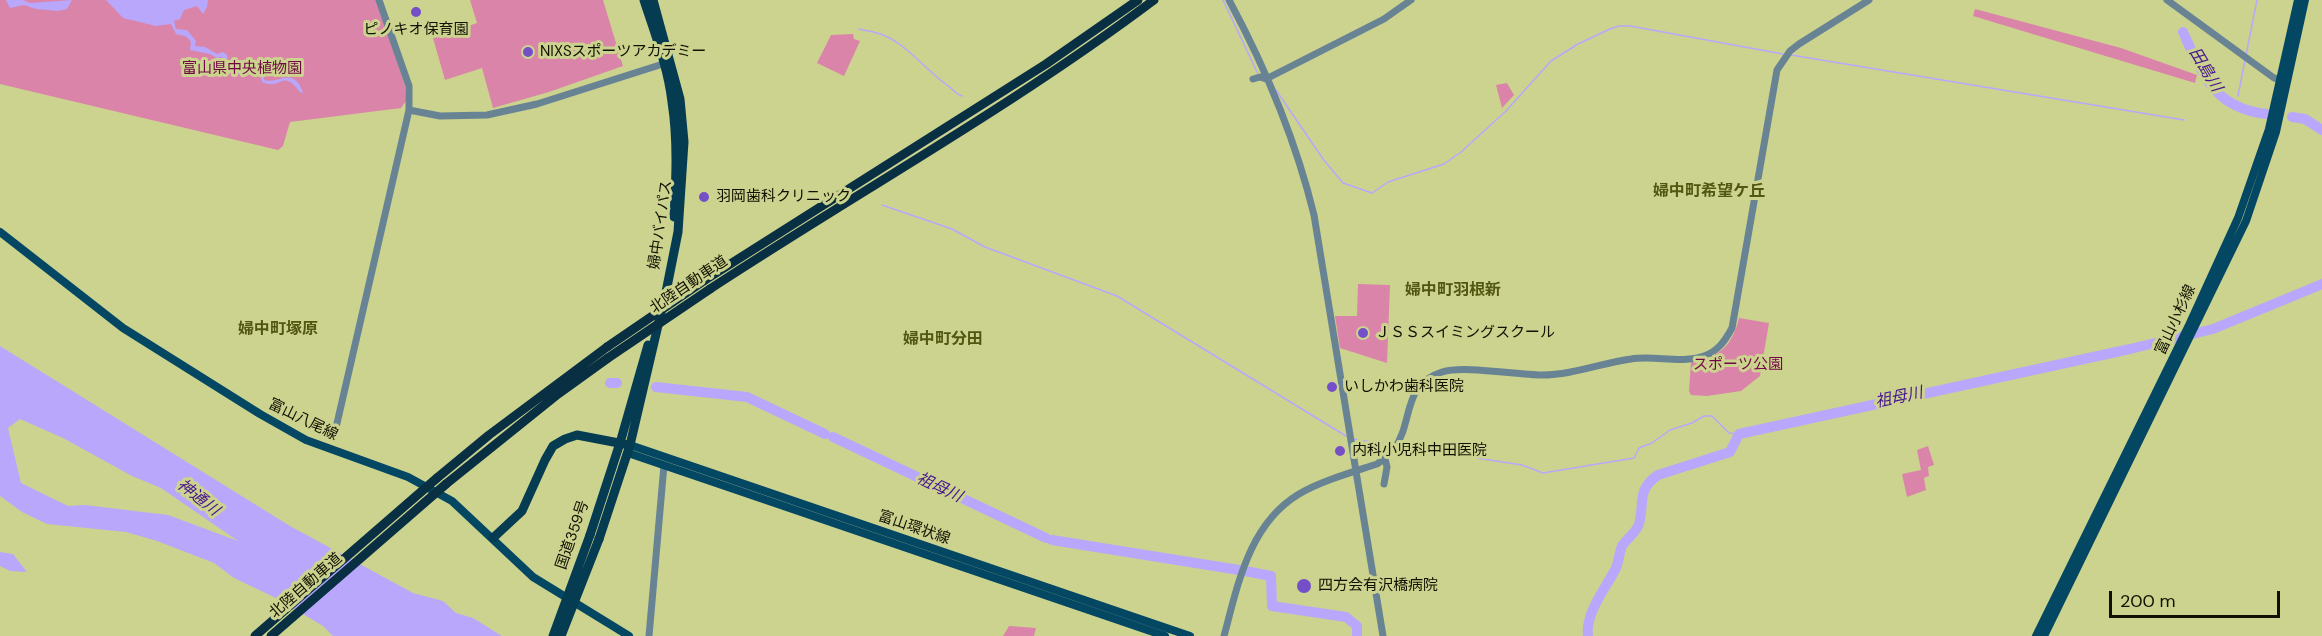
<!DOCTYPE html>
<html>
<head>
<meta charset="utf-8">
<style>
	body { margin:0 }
	#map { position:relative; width:2322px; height:636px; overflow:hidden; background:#ccd38f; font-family:"DM Sans",sans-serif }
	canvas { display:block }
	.scale { position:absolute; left:2109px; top:591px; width:171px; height:27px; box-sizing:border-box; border:3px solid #101100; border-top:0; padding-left:8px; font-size:18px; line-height:21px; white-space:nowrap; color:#101100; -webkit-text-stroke:4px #ccd38f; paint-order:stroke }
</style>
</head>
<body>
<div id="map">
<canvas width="2322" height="636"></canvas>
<div class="scale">200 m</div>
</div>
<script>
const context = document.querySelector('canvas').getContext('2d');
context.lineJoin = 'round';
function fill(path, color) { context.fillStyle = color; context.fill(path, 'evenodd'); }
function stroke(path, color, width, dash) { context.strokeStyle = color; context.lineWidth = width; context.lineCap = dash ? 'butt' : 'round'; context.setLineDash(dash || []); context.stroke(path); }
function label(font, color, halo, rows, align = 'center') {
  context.font = font + ' "DM Sans","Noto Sans JP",sans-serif'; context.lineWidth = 6; context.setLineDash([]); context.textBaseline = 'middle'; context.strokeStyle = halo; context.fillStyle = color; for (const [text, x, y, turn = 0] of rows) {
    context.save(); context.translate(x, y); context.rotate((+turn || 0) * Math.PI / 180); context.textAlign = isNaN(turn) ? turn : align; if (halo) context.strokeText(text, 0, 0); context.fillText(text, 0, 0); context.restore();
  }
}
fill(new Path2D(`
	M 0,0 L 377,0 L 405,86 L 406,101 L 401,108 L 290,122 L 283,146 L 278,150 L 0,84 Z
	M 470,0 L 603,0 L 623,66 L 549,92 L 493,108 L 482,68 L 445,80 L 433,38 L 477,23 Z
	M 1975,9 L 2121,48 L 2197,75 L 2195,83 L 1973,16 Z
	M 853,34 L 854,39 L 860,41 L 844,76 L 817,63 L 831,35 Z
	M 1507,83 L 1514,95 L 1502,108 L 1496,85 Z
	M 1358,284 L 1390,285 L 1387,363 L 1340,348 L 1335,316 L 1357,316 Z
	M 1739,318 L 1769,323 L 1760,376 L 1741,391 L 1707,396 L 1691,395 L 1689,391 L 1691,362 C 1720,357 1732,346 1739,318 Z
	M 1928,446 L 1934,465 L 1928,467 L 1929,476 L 1924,478 L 1926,490 L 1907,497 L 1902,474 L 1921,470 L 1917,450 Z
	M 1009,626 L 1036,628 L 1034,636 L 1003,636 Z`), '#db84a9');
fill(new Path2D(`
	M 6,0 L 23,0 L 30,3 L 72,0 L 67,9 L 58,11 L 36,9 L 24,5 L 10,8 Z
	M 106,0 L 208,0 L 207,7 L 203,14 L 197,6 L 184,10 L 180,19 L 174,21 L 176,29 L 187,30 L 196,41 L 195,46 L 205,47 L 217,54 L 223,52 L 227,55 L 229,67 L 244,72 L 252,68 L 264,71 L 264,80 C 279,85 292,65 303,92 L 301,93 C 281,67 283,91 262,82 L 261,78 L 256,73 C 248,75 230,76 225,67 C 223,64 223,60 222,57 L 217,58 L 210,54 L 190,50 L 191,42 C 187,35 183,36 176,34 L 171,24 L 156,26 L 123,18 Z
	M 0,346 L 290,526 L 413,593 L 443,601 L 456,613 L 473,618 L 502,636 L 333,636 L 323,626 L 276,598 L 234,578 L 214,563 L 157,541 L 126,532 L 47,524 L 22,512 L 0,496 ZM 20,419 L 63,438 L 132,476 L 161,488 L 238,541 L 168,515 L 85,505 L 68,506 L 21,483 L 8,428 Z
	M 0,552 L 13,554 L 27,572 L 10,571 L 0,566 Z`), '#b9a7fc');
stroke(new Path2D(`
	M 1223,0 L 1258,74
	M 859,29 C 867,31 876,32 883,35 C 905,43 927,71 947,85 C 953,89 955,94 962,96
	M 1791,55 L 2184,120
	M 2246,55 L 2257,0
	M 1276,90 L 1323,159 L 1343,183 L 1372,193 L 1388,182 L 1444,164 L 1461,152 L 1506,111 L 1551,61 L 1578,44 L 1610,29 L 1619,26 L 1630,26 L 1783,54
	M 2238,96 L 2245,60
	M 882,205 L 952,229 L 985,247 L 1117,296 L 1346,436
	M 1353,439 L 1393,445
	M 1398,446 L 1522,465 L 1543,473 L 1634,458 L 1639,448 L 1652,443 L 1670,430 L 1692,423 L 1704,416 L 1712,416 L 1729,433 L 1739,434`), '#b9a7fc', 1.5);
stroke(new Path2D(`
	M 2183,32 C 2202,74 2214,108 2266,114
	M 2292,117 L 2305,119 L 2322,130
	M 610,383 L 617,383
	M 656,387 L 747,397 L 825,434
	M 833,437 L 1046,538
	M 1052,540 L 1239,570
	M 1245,571 L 1271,576 L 1272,606 L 1346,617 L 1357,626 L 1357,636
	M 1588,636 C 1585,613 1606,588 1616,568 C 1619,561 1619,553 1622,546 C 1627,538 1636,533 1639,524 C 1645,503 1636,490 1658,475 L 1730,452 L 1739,434 L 2130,349 L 2213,329 L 2322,284`), '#b9a7fc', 10);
stroke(new Path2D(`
	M 1229,0 C 1265,67 1296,141 1314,215 L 1383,636
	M 2167,0 L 2274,78 L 2283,80
	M 1253,79 L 1260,77 L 1266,79 L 1384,19 L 1411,0
	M 409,110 L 440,116 L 487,115 L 537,104 L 666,63
	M 332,438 L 335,432 L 409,110 L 409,86 L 379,0
	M 1384,484 L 1387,467 L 1385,459
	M 649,636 L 664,465
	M 1224,636 C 1238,584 1249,524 1299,494 C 1321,481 1353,472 1377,464 C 1383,460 1389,455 1394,449 C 1414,422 1401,385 1442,372 C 1464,365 1516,375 1542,375 C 1572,375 1602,363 1631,359 C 1655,355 1681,364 1704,356 C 1718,351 1725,341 1732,328 L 1777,70 L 1790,51 L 1799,44 L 1869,0`), '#688494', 7);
stroke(new Path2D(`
	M 0,232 L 123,328 L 260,414 L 306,440 L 408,477 L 452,501 L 533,577 L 629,636
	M 630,445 L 1190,636
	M 628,453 L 1165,636
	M 2036,636 L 2190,323 L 2238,218 L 2269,129 L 2298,0
	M 2044,636 L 2246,221 L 2276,132 L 2305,0`), '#044763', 8);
stroke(new Path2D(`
	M 644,0 C 655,34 668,67 672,102 C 678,140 676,179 674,217
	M 590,535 L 620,443 L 648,345
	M 493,538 L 522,511 L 545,460 L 553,446 L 565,439 L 577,435 L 624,444
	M 599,539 L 630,445 L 667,287 L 678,232 L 684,142 L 680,99 L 653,0`), '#063c52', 9);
stroke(new Path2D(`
	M 705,280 L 1046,64 L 1138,0
	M 710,289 C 858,192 1013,106 1154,0
	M 437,478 L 489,435 L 607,347
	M 446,484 L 558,394 L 608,358`), '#093042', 9);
stroke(new Path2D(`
	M 553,636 L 590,535
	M 561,636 L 599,539`), '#063c52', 9);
stroke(new Path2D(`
	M 607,347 L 705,280
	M 608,358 L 710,289
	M 255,636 L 437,478
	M 271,636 L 446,484`), '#093042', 9);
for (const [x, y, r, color] of [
	[416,12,6,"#744fc8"],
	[528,52,6,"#744fc8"],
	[704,197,6,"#744fc8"],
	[1363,333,6,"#744fc8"],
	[1332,387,6,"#744fc8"],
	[1340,451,6,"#744fc8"],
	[1304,586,8,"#744fc8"]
]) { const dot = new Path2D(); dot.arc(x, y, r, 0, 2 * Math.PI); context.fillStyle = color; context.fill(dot); stroke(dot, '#ccd38f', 2); }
label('15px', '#101100', '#ccd38f', [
	["ピノキオ保育園",416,30,"center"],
	["NIXSスポーツアカデミー",540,52],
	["羽岡歯科クリニック",716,197],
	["ＪＳＳスイミングスクール",1375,333],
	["いしかわ歯科医院",1344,387],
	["内科小児科中田医院",1352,451],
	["四方会有沢橋病院",1318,586]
], 'left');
label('15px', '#700644', '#ccd38f', [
	["富山県中央植物園",242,69],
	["スポーツ公園",1738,365]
]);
label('15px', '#101100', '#ccd38f', [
	["婦中バイパス",661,225,-82],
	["北陸自動車道",689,285,-34],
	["富山小杉線",2176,320,-65],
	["富山八尾線",303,420,26],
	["富山環状線",914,528,19],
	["国道359号",573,535,-71],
	["北陸自動車道",306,586,-41]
]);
label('italic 16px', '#46138f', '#ccd38f', [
	["田島川",2205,70,59],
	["祖母川",1899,398,-12],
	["祖母川",939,488,25],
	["神通川",198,498,38]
]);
label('bold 16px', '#515610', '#ccd38f', [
	["婦中町希望ケ丘",1709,192],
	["婦中町羽根新",1453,291],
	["婦中町塚原",278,330],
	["婦中町分田",943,340]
]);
</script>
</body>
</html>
